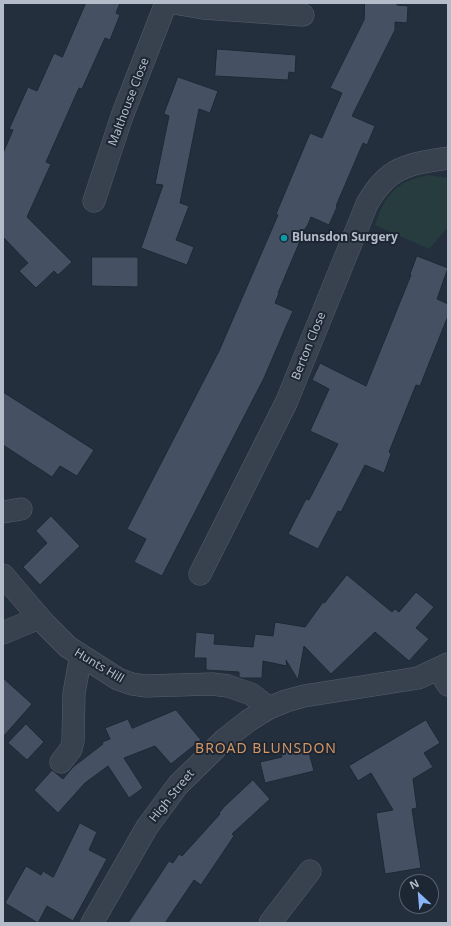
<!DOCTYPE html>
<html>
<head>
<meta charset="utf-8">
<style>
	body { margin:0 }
	#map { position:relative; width:451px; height:926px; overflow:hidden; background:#242f3e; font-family:"Noto Sans",sans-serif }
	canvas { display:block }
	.frame { position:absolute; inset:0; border:4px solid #b4bcc9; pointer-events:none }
	.north { position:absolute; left:399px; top:874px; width:40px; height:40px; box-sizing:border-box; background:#1d2633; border:1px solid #59626f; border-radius:50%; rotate:334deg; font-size:11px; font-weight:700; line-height:16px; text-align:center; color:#b4bcc9 }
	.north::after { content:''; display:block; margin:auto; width:14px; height:18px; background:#8ab4f8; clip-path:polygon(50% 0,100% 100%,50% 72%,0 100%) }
</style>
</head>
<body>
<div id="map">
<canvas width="451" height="926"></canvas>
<div class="frame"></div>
<div class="north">N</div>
</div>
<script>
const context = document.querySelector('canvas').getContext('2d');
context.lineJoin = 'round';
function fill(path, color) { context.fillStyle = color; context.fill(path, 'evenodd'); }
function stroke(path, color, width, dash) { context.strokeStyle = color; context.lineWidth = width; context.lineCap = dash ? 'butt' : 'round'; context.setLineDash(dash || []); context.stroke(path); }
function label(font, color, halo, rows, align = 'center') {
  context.font = font + ' "Noto Sans",sans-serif'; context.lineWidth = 4; context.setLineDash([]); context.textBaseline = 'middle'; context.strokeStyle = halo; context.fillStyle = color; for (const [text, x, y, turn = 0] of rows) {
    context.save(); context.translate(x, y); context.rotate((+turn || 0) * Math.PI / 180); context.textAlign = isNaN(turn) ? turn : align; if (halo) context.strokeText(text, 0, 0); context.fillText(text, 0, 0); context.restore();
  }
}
fill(new Path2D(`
	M 429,175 L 448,178 L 448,227 L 429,249 L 375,225 C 386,193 395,182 429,175 Z`), '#263c3f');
const building = new Path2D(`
	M 86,3 L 120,3 L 116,13 L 120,15 L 110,40 L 105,38 L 82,89 L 79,88 L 71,106 L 46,162 L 51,164 L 27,217 L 72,262 L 58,275 L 54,271 L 36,288 L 19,271 L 28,263 L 3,237 L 3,153 L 13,130 L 9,129 L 28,87 L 37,91 L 54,53 L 62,57 Z
	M 365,3 L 397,3 L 397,5 L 408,6 L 407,23 L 395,22 L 395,30 L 352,116 L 375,126 L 367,145 L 363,143 L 336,206 L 337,207 L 329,225 L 311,217 L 307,227 L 306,227 L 278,293 L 279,293 L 275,303 L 293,311 L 285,329 L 264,378 L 162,576 L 134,562 L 146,539 L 127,529 L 219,351 L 278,215 L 276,214 L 310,133 L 322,138 L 342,93 L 330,88 L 364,20 Z
	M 217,49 L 296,55 L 295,73 L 289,72 L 288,80 L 215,76 Z
	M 178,77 L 218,91 L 210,113 L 199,109 L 180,203 L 189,206 L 176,240 L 194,247 L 187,265 L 141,248 L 163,185 L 155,184 L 169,116 L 164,114 Z
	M 417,256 L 448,268 L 437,299 L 448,304 L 448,316 L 420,386 L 416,385 L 389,452 L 391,454 L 384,473 L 365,465 L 341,512 L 338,511 L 318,549 L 288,534 L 306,499 L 309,500 L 338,444 L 310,431 L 329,389 L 312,380 L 320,363 L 366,386 L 411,275 L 410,275 Z
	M 92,257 L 138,257 L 138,287 L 92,286 Z
	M 3,392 L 94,450 L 77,476 L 60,466 L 52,477 L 3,445 Z
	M 51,516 L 80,546 L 40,585 L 23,567 L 47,543 L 36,531 Z
	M 347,575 L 392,612 L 395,609 L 399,612 L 416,592 L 434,607 L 416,628 L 429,639 L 409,661 L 375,632 L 331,674 L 304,646 L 298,680 L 286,660 L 287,666 L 263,661 L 262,678 L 242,678 L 239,677 L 239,672 L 206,670 L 206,658 L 194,658 L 196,632 L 215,634 L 214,644 L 253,647 L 255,634 L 273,636 L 275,622 L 305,627 L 323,602 L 324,603 Z
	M 3,678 L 32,704 L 3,737 Z
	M 176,710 L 201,740 L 171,764 L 155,746 L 124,758 L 143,788 L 129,798 L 108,766 L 85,783 L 58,813 L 34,790 L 52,770 L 63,779 L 73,767 L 103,744 L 102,742 L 110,739 L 105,728 L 128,719 L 132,728 Z
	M 426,720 L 440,743 L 424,753 L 433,767 L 413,779 L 417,808 L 412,809 L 421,868 L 385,874 L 376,813 L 393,810 L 371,773 L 358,781 L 349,766 Z
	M 26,724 L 44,742 L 27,760 L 8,743 Z
	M 307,745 L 314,771 L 265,783 L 260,762 L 282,757 L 281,752 Z
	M 253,780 L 270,799 L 232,834 L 234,836 L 201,885 L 194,880 L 165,923 L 128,923 L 169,861 L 173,863 L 179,854 L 182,856 L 220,814 L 219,813 L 224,807 Z
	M 80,823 L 97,832 L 89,850 L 107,859 L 73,921 L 47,906 L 38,923 L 5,903 L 26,866 L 41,875 L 43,871 L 53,877 Z`);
fill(building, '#455162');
stroke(building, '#1f2835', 1);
const minor = new Path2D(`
	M 174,3 L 203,8 L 303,15
	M 94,201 L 122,116 L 166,3
	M 3,512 L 21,509
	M 200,574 L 286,403 L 367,204 C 388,166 409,164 448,158
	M 3,575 L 44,623 L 68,647 L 118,679 L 132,684 L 145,686 L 212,684 L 228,686 L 251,694 L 269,708
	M 3,633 L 39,618
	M 438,669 L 448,685
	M 61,762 L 71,749 L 73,741 L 74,693 L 81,655
	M 92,923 L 147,827 L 178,785 L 225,739 L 248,721 L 269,708 L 286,701 L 304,696 L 418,678 L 448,664
	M 270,923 L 310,871`);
stroke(minor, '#565f6c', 23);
stroke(minor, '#38414e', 22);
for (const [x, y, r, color] of [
	[284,238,4,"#0f9aa8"]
]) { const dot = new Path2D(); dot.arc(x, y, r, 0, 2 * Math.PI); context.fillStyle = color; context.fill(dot); stroke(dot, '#1d2633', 1.5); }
label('12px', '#b4bcc9', '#1d2633', [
	["Malthouse Close",129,102,-69],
	["Berton Close",309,346,-68],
	["Hunts Hill",99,666,31],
	["High Street",172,796,-51]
]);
label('bold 12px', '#b4bcc9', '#1d2633', [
	["Blunsdon Surgery",292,238]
], 'left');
context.letterSpacing = '1px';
label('14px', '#d59563', '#1d2633', [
	["BROAD BLUNSDON",266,749]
]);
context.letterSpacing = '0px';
</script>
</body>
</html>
